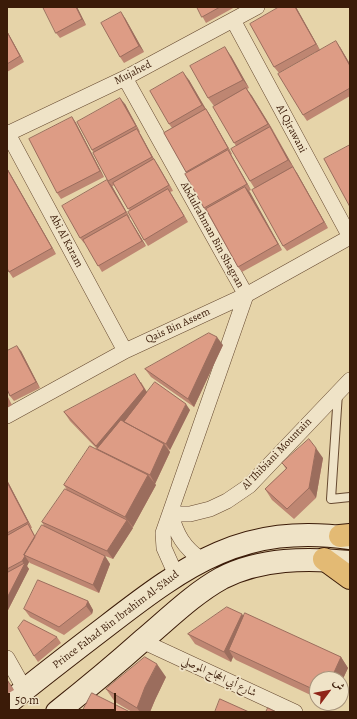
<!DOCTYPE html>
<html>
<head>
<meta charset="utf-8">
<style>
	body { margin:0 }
	#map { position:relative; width:357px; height:719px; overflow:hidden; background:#e6d4a9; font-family:Alegreya,Amiri,serif }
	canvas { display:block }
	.frame { position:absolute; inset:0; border:8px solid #3b1b08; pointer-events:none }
	.north { position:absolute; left:309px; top:671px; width:40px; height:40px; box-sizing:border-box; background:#efe3c7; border:1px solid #a7937b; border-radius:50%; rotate:58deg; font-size:11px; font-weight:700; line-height:16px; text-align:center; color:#3b1b08 }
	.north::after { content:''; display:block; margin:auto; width:14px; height:18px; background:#8f2418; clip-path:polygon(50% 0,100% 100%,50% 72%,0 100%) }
	.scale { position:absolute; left:8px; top:693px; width:108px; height:18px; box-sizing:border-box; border:2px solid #3b1b08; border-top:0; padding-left:5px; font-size:12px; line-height:14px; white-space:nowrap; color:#3b1b08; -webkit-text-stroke:3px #efe3c7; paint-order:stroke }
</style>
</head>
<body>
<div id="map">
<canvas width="357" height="719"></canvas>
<div class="frame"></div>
<div class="north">ش</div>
<div class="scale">50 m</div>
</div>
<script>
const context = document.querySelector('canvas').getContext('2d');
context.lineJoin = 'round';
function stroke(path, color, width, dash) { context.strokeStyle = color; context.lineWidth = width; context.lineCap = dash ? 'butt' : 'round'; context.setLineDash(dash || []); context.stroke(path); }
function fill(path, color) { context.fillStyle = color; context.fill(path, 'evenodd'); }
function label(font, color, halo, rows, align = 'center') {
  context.font = font + ' Alegreya,Amiri,serif'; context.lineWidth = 3.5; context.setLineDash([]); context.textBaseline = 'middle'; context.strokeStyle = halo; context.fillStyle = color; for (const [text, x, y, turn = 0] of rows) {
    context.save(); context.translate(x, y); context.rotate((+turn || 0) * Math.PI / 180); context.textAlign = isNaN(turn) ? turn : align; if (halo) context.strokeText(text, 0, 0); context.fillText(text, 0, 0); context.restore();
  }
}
const service = new Path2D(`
	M 338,393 L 331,499 L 350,497`);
const minor = new Path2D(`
	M 233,20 L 350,237
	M 125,78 L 246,295 L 163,533 L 164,548 L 176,575
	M 7,132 L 125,351
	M 7,134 L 125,78 L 257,7
	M 7,416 L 125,351 L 246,295 L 350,237
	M 171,514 L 190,514 L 210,509 L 227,501 L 249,486 L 350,380
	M 171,514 C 176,534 184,548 202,560
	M 142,641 L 295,712
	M 7,658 L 25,690`);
const secondary = new Path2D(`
	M 7,704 C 40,677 74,651 108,625 C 187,564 244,523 350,538
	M 57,712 C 86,689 115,665 143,640 C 168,619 193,594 222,578 C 261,558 307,558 350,562`);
const primary = new Path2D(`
	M 340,536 L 350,535
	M 324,559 L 350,578`);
stroke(service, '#664930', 10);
stroke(minor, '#664930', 16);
stroke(secondary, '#3b1b08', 24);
stroke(primary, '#3b1b08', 24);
stroke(service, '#efe3c7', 8);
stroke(minor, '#efe3c7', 15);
stroke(secondary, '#efe3c7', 22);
stroke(primary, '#e3ba74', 22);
fill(new Path2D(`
	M 77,7 L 86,25 L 60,38 L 56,33 Z
	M 197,7 L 235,7 L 206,23 Z
	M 296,7 L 320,50 L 340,47 L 350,64 L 350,96 L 307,121 L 303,115 L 316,52 L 279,73 L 274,67 Z
	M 125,18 L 144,52 L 124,63 L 120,57 Z
	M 7,31 L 24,62 L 7,72 Z
	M 231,56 L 249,88 L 247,89 L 252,96 L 274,132 L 294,168 L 293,168 L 297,173 L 328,228 L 287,251 L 283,246 L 255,189 L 250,181 L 236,146 L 214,106 L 208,98 Z
	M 189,80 L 206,109 L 210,115 L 232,154 L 231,155 L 251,190 L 249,191 L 282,250 L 242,272 L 238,267 L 208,214 L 204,208 L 187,173 L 164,133 L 172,128 L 169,124 Z
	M 125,104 L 140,132 L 139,132 L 154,159 L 173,191 L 170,192 L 188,222 L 148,246 L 144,240 L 130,211 L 114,185 L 112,187 L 112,186 L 130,218 L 129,218 L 146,246 L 102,272 L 85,243 L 84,243 L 80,238 L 108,181 L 92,150 Z
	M 72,117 L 76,123 L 104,177 L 61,199 L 57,193 Z
	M 7,168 L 56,254 L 13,278 L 9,272 Z
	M 223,345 L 194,407 L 151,377 L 145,369 Z
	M 21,351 L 40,388 L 14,401 L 10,396 Z
	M 141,382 L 147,392 L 190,410 L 170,450 L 168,448 L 170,452 L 155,484 L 154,483 L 156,485 L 133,527 L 132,527 L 133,528 L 113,559 L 100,554 L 105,556 L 110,564 L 99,593 L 30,563 L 29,562 L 27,566 L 29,569 L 7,612 L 7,480 L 32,528 L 31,528 L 35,536 L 44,526 L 42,522 L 67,490 L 64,485 L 98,450 L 70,421 L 64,412 Z
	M 7,395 L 12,405 L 7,408 Z
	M 323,458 L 316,498 L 294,519 L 272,500 L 265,489 L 286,469 L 282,463 Z
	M 88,601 L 93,610 L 92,614 L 64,635 L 30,617 L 24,609 Z
	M 244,616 L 341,657 L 348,668 L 341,683 L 341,679 L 317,679 L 317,698 L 236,660 L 233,657 L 231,662 L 195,644 L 188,634 Z
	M 57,637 L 61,643 L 38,662 L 34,656 Z
	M 166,677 L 155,700 L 150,712 L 132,712 L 115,702 L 106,689 Z
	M 7,679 L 14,690 L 7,694 Z`), '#be8672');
fill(new Path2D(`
	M 76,7 L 77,7 L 86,25 L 82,19 Z
	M 295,7 L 296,7 L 320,50 L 316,44 Z
	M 121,12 L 125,18 L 144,52 L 139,46 Z
	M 7,31 L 24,62 L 20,56 L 7,32 Z
	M 336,41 L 340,47 L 350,64 L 350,66 Z
	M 225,47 L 231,56 L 249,88 L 243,80 Z
	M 183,72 L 189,80 L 208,113 L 202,105 Z
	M 246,88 L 252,96 L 274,132 L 268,124 Z
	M 120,98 L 125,104 L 140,132 L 136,126 Z
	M 206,109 L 210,115 L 232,154 L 228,148 Z
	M 72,117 L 76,123 L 104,177 L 100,171 Z
	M 270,127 L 275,135 L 294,168 L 288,160 Z
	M 137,129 L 141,135 L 156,163 L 152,157 Z
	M 228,150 L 232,156 L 251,190 L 247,184 Z
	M 154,159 L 158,165 L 173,191 L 169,185 Z
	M 293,167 L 297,173 L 328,228 L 324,222 Z
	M 7,168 L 56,254 L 52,248 L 7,169 Z
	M 107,180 L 112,186 L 130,218 L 126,212 Z
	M 245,187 L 250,192 L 282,250 L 278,244 Z
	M 168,189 L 172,195 L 188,222 L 184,216 Z
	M 127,215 L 131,221 L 146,246 L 142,241 Z
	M 217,337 L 223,345 L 194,407 L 188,399 Z
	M 17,346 L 21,351 L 40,388 L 36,382 Z
	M 135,374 L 150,397 L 99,450 L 96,446 Z
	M 186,404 L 190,410 L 170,450 L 166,444 Z
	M 164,444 L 170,452 L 155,484 L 150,475 Z
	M 316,448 L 323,458 L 316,498 L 309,488 Z
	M 148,475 L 156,485 L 133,527 L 125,517 Z
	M 7,480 L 32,528 L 28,522 L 7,482 Z
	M 127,520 L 133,528 L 113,559 L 107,551 Z
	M 25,556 L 29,562 L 27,566 L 29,569 L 7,612 L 7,598 L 24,564 L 22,561 Z
	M 105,556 L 110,564 L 99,593 L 93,585 Z
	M 88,601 L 93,610 L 92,614 L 86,606 Z
	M 242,614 L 249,624 L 229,650 L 233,657 L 231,662 L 224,652 Z
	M 341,657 L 348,668 L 341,683 L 341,679 L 331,679 Z
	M 157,664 L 166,677 L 155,700 L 150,712 L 140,712 L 137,708 L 145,687 Z
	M 7,679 L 14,690 L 7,681 Z`), '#9b6d5d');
const building = new Path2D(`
	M 43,7 L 76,7 L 82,19 L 56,33 Z
	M 197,7 L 220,7 L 202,17 Z
	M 279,7 L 295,7 L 316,44 L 274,67 L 250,24 Z
	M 121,12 L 139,46 L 120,57 L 101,23 Z
	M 7,32 L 20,56 L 7,64 Z
	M 336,41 L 350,66 L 350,88 L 303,115 L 278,74 Z
	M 225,47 L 243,80 L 208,98 L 190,66 Z
	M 183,72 L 202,105 L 169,124 L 150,91 Z
	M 246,88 L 268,124 L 234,143 L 213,107 Z
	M 120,98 L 136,126 L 92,150 L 77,122 Z
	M 206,109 L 228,148 L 186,172 L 164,133 Z
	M 72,117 L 100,171 L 57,193 L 29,139 Z
	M 270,127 L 288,160 L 250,181 L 231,149 Z
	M 137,129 L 152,157 L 108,181 L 93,153 Z
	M 350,145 L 350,207 L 324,159 Z
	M 228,150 L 247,184 L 204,208 L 185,174 Z
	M 154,159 L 169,185 L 128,209 L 113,183 Z
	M 293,167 L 324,222 L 283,246 L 252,190 Z
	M 7,169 L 52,248 L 9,272 L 7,268 Z
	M 107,180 L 126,212 L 80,238 L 62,206 Z
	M 245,187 L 278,244 L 238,267 L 206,209 Z
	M 168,189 L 184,216 L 144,240 L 128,212 Z
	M 127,215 L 142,241 L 98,266 L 83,240 Z
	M 209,333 L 217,337 L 188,399 L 145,369 Z
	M 17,346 L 36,382 L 10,396 L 7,389 L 7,351 Z
	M 135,374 L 144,389 L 96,446 L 64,412 Z
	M 155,382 L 186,404 L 166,444 L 124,422 Z
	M 121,420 L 164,444 L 150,475 L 97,449 Z
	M 309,439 L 316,448 L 309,488 L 287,509 L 265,489 L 287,468 L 282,463 Z
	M 90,446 L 148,475 L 125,517 L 64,485 Z
	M 7,482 L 28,522 L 7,533 Z
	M 65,489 L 127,520 L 107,551 L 42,522 Z
	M 28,524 L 35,537 L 24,555 L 25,556 L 22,561 L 7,569 L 7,536 Z
	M 42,525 L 105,556 L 93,585 L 24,555 Z
	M 25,563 L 7,598 L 7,573 Z
	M 38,580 L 88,601 L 86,606 L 59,627 L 24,609 Z
	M 227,607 L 242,614 L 224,652 L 188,634 Z
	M 245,613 L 341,657 L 331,679 L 317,679 L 317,691 L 229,650 Z
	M 24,620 L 57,637 L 34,656 L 18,628 Z
	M 145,657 L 157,664 L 145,687 L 137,708 L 106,689 Z
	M 92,693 L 130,712 L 82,712 Z
	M 220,699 L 249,712 L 215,712 Z
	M 268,708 L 276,712 L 266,712 Z`);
fill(building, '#dd9c85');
stroke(building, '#9b6d5d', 1);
label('11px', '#3b1b08', '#efe3c7', [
	["Mujahed",133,73,-27],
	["Al Qirawani",291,129,62],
	["Abdulrahman Bin Shagran",212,235,61],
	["Abi Al Karam",66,241,62],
	["Qais Bin Assem",178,326,-25],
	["Al Thibiani Mountain",277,454,-46],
	["Prince Fahad Bin Ibrahim Al-S'Aud",116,620,-37],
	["شارع أبي الحجاج الموصلي",219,677,25]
]);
</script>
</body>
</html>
